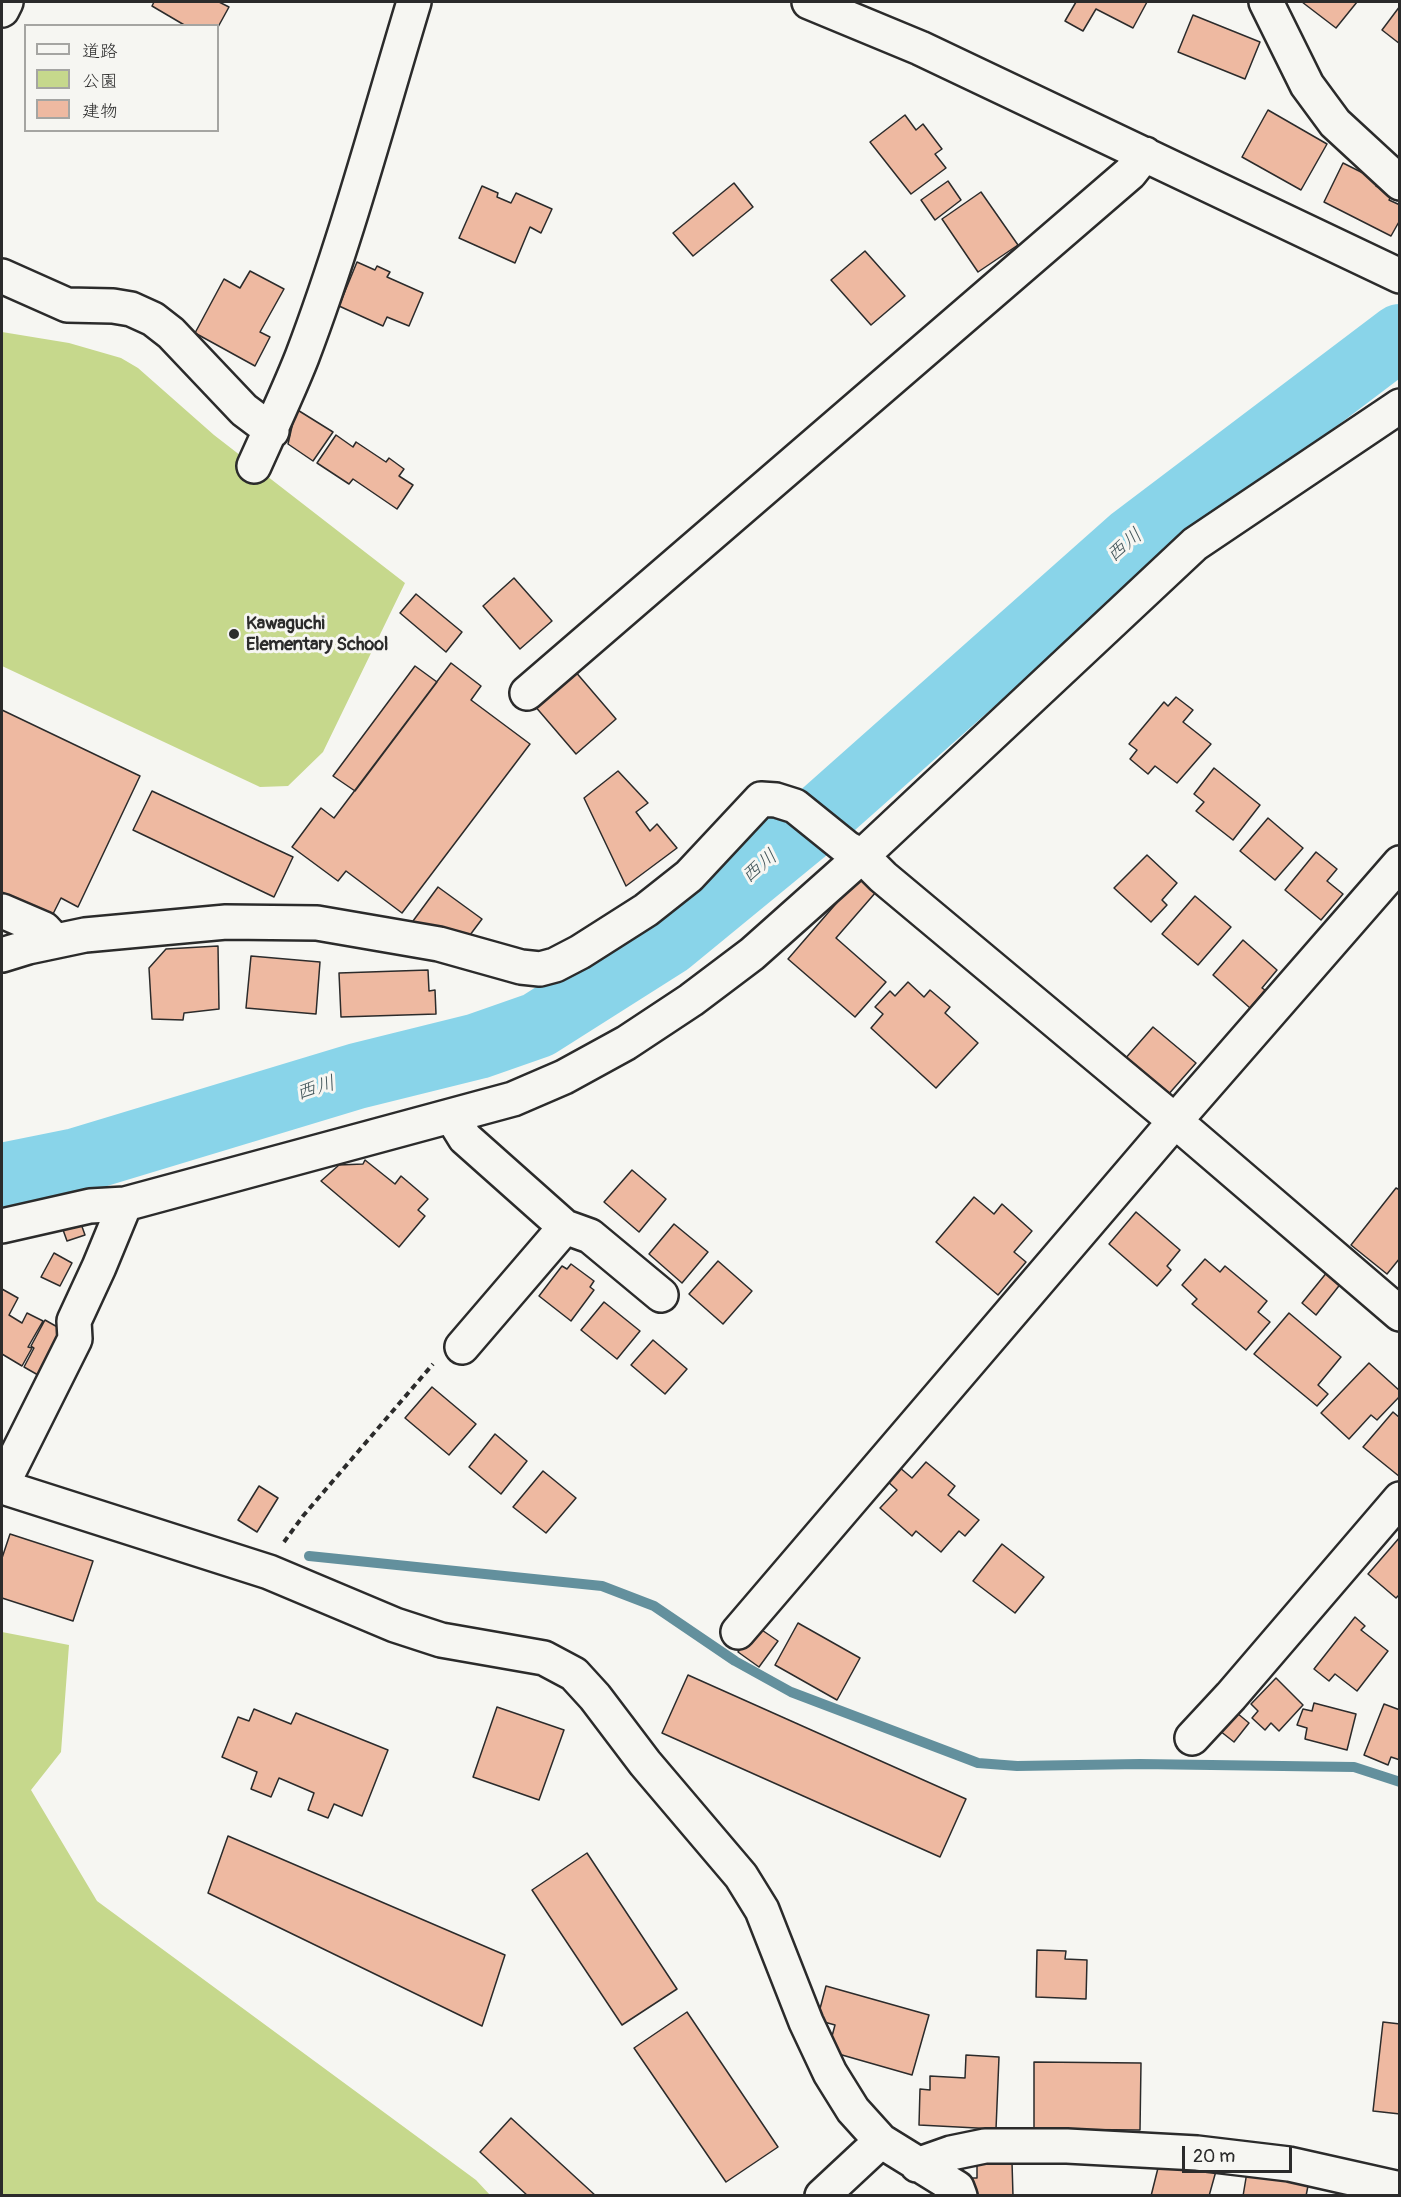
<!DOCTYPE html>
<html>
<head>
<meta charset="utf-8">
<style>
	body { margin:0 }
	#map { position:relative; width:1401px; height:2197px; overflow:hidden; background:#f6f6f2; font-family:Pangolin,"Klee One",sans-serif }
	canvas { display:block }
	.frame { position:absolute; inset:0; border:3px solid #2b2b2b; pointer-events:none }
	.legend { position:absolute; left:24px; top:24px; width:195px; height:108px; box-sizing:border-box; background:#f6f6f2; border:2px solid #a5a5a2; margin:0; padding:8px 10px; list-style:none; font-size:18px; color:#2b2b2b }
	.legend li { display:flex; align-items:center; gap:12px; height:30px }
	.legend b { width:30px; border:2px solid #a5a5a2 }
	.scale { position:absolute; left:1182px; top:2146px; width:110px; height:27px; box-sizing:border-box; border:3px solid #2b2b2b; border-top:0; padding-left:8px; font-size:18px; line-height:21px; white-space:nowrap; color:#2b2b2b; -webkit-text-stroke:4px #f6f6f2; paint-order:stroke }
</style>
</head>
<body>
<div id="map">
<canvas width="1401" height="2197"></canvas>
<div class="frame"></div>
<ul class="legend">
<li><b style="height:8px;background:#f6f6f2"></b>道路</li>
<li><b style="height:16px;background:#c6d88c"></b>公園</li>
<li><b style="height:16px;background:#eeb9a1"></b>建物</li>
</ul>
<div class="scale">20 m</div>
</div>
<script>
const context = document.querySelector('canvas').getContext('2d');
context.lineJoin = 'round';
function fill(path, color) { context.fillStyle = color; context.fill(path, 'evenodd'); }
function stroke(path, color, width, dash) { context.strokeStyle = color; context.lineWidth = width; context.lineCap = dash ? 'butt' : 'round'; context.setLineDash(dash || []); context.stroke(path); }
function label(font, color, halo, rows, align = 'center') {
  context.font = font + ' Pangolin,"Klee One",sans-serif'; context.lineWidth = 6; context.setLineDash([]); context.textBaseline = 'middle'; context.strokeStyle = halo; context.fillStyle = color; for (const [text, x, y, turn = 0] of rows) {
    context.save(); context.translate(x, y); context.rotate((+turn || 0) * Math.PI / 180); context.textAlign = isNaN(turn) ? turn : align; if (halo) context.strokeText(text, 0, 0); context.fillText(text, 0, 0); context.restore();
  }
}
fill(new Path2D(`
	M 2,332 L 69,343 L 121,358 L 138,368 L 214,435 L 405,583 L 323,752 L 288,786 L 260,787 L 2,666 Z
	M 2,1632 L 69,1645 L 61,1752 L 31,1790 L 97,1901 L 476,2180 L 490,2195 L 2,2195 Z`), '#c6d88c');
stroke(new Path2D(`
	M 309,1556 L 602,1586 L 654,1606 L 735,1661 L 791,1692 L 978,1763 L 1017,1766 L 1140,1764 L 1354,1767 L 1400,1782`), '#63909d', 10);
stroke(new Path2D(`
	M 2,1176 L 76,1161 L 357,1076 L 478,1046 L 538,1025 L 669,942 L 803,832 L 1133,539 L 1400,337`), '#89d4e9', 66);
const building = new Path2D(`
	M 154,2 L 219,2 L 229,7 L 218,27 L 186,26 L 152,6 Z
	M 1076,2 L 1147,2 L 1133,28 L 1096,9 L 1083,31 L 1065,21 Z
	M 1302,2 L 1357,2 L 1336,28 Z
	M 1400,6 L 1400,44 L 1382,30 Z
	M 1193,15 L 1260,42 L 1245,79 L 1178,52 Z
	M 1268,110 L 1327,144 L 1301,190 L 1242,157 Z
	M 905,115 L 916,130 L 923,124 L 942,149 L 935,154 L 946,168 L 911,194 L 870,142 Z
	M 1343,163 L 1379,181 L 1376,186 L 1392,194 L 1389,200 L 1400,205 L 1400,220 L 1391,236 L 1324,202 Z
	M 948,181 L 961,200 L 935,220 L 921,200 Z
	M 734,183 L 753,207 L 693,256 L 673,233 Z
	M 482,186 L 498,193 L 497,197 L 511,203 L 516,193 L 552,209 L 541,233 L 530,227 L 515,263 L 459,238 Z
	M 981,192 L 1018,245 L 978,272 L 942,219 Z
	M 865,251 L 905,296 L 871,325 L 831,280 Z
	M 357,262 L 375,270 L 377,266 L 390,272 L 387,277 L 423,293 L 409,326 L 387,317 L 383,326 L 339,306 Z
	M 250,271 L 284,289 L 260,332 L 270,337 L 255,366 L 195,333 L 224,279 L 240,288 Z
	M 296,409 L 333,432 L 313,461 L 288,444 Z
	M 336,435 L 353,447 L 356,442 L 386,462 L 389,458 L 404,469 L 399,476 L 413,485 L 397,509 L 353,479 L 349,484 L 317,463 Z
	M 514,578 L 552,621 L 520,649 L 483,606 Z
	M 416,594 L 462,632 L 446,652 L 400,613 Z
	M 451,663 L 481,686 L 471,700 L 530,744 L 402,913 L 346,871 L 338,881 L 292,847 L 321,808 L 334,818 Z
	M 415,666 L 437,682 L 355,791 L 333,776 Z
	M 574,670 L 616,719 L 576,754 L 534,705 Z
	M 1176,697 L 1193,710 L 1183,722 L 1211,744 L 1177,783 L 1155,766 L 1148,774 L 1130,759 L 1137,750 L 1129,744 L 1164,702 L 1168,706 Z
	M 2,710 L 140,776 L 78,907 L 61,898 L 52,916 L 2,892 Z
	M 1214,768 L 1260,805 L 1233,840 L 1196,811 L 1204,802 L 1194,794 Z
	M 618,771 L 648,803 L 636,812 L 650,831 L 657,824 L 677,848 L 626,886 L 584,798 Z
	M 152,791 L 293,857 L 274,897 L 133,830 Z
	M 1268,818 L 1303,848 L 1275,880 L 1240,851 Z
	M 1316,852 L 1337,869 L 1327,881 L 1343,894 L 1321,920 L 1285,890 Z
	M 1147,855 L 1177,883 L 1162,900 L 1167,905 L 1151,922 L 1114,888 Z
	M 862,879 L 876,892 L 836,938 L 886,982 L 855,1017 L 788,959 L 853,884 Z
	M 438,887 L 482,919 L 467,939 L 429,933 L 413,921 Z
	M 1195,896 L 1231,927 L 1198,965 L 1162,934 Z
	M 1243,940 L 1277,970 L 1262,988 L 1265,990 L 1250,1008 L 1213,975 Z
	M 218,946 L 219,1009 L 184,1013 L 183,1020 L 152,1019 L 149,968 L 166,949 Z
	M 251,956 L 320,962 L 316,1014 L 246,1008 Z
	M 428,970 L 429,991 L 435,990 L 436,1014 L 341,1017 L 339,973 Z
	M 908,982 L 924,997 L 930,990 L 950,1007 L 945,1013 L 978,1043 L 936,1088 L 871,1028 L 883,1014 L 875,1007 L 890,991 L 895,996 Z
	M 1153,1027 L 1196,1063 L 1167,1096 L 1124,1060 Z
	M 365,1160 L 395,1184 L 401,1176 L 428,1199 L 418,1210 L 425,1216 L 399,1247 L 321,1181 L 339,1165 L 363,1164 Z
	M 632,1170 L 666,1199 L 639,1232 L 604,1202 Z
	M 1396,1188 L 1400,1190 L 1400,1258 L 1387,1274 L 1351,1245 Z
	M 974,1197 L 994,1214 L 1002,1204 L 1032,1231 L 1014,1252 L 1026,1262 L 998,1295 L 936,1242 Z
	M 1136,1212 L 1180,1250 L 1167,1266 L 1171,1270 L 1157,1286 L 1109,1244 Z
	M 80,1221 L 85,1235 L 67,1241 L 62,1227 Z
	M 674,1224 L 708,1252 L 682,1283 L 649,1254 Z
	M 54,1253 L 72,1263 L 60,1286 L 41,1277 Z
	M 1205,1259 L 1220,1272 L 1225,1266 L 1267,1301 L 1258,1312 L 1270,1322 L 1246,1350 L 1192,1304 L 1197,1299 L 1182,1285 Z
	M 718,1261 L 752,1291 L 723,1324 L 689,1294 Z
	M 571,1264 L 594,1281 L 590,1287 L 594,1290 L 571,1321 L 539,1296 L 562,1266 L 567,1269 Z
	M 1328,1271 L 1342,1282 L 1316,1315 L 1302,1303 Z
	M 2,1289 L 18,1298 L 9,1315 L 22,1323 L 27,1313 L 43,1321 L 28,1347 L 32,1348 L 22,1366 L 2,1354 Z
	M 604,1302 L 640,1331 L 617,1359 L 581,1330 Z
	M 1289,1313 L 1341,1357 L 1318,1385 L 1328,1394 L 1317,1406 L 1254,1354 Z
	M 45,1320 L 61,1329 L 38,1375 L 24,1367 L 34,1348 L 31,1346 Z
	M 653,1340 L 687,1369 L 665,1394 L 631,1365 Z
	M 1369,1363 L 1400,1391 L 1400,1396 L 1377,1420 L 1371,1415 L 1349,1439 L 1321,1413 Z
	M 432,1387 L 476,1424 L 449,1455 L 405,1418 Z
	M 1393,1412 L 1400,1418 L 1400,1477 L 1363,1447 Z
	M 495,1434 L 527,1461 L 501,1494 L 469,1467 Z
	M 926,1462 L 955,1486 L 948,1495 L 979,1520 L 965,1536 L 959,1531 L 941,1552 L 916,1531 L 912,1536 L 880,1508 L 897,1490 L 887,1481 L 899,1467 L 912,1478 Z
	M 543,1471 L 576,1498 L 546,1533 L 513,1507 Z
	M 259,1486 L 278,1498 L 257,1532 L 238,1520 Z
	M 10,1534 L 93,1561 L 73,1621 L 2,1598 L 2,1558 Z
	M 1400,1537 L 1400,1594 L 1396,1598 L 1368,1574 Z
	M 1002,1544 L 1044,1577 L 1015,1613 L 973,1581 Z
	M 1355,1617 L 1365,1626 L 1361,1630 L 1388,1651 L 1357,1691 L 1335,1674 L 1329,1681 L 1314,1669 Z
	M 798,1623 L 860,1658 L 837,1700 L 775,1665 Z
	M 756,1626 L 778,1641 L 759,1667 L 738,1652 Z
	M 688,1675 L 966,1799 L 940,1857 L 662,1733 Z
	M 1276,1678 L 1303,1705 L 1279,1731 L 1271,1723 L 1265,1730 L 1252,1718 L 1258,1711 L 1251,1704 Z
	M 1314,1703 L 1356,1714 L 1347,1750 L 1305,1739 L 1307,1728 L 1297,1725 L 1303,1709 L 1312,1711 Z
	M 1384,1704 L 1400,1710 L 1400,1760 L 1391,1757 L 1388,1765 L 1364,1755 Z
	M 497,1707 L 564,1730 L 539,1800 L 473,1777 Z
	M 1231,1708 L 1249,1723 L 1234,1742 L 1215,1727 Z
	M 254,1709 L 291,1724 L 296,1713 L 388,1750 L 362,1816 L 334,1804 L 328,1818 L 308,1810 L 314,1793 L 279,1778 L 271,1797 L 251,1789 L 257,1772 L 222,1757 L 238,1717 L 249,1721 Z
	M 228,1836 L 505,1955 L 482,2026 L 208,1893 Z
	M 587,1853 L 677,1989 L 622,2025 L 532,1890 Z
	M 1037,1950 L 1066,1951 L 1065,1959 L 1087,1960 L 1086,1999 L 1036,1997 Z
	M 826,1986 L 929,2015 L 912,2075 L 828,2051 L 835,2025 L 817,2020 Z
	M 687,2012 L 778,2147 L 726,2182 L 634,2048 Z
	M 1383,2022 L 1400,2024 L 1400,2114 L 1373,2111 Z
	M 966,2055 L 999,2057 L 996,2129 L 919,2125 L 920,2089 L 930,2090 L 930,2076 L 965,2078 Z
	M 1034,2062 L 1141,2063 L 1140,2130 L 1034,2129 Z
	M 511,2118 L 596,2196 L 528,2196 L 480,2152 Z
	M 1161,2156 L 1216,2171 L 1209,2196 L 1151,2196 Z
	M 1012,2162 L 1013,2196 L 973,2196 L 972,2178 L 977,2178 L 977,2163 Z
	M 1247,2172 L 1309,2181 L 1306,2196 L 1243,2196 Z`);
fill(building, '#eeb9a1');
stroke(building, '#2b2b2b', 1.5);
const minor = new Path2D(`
	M 809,2 L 920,48 L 1400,276
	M 1266,2 L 1307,85 L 1335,123 L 1400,183
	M 2,10 L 6,2
	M 2,276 L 67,305 L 113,306 L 131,309 L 153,319 L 171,333 L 244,410 L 272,431
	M 254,466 C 270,430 287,395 302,357 C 346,241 378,121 414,2
	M 527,693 L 1130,173 L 1145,154
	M 2,911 L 44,929 L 55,941
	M 2,955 L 28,947 L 85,935 L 226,922 L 317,923 L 439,944 L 521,967 L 540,969 L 555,965 L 580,952 L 646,910 L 689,876 L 761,799 L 776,800 L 795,806 L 847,848 L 862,856 L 883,877 L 1175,1121 L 1400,1314
	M 452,1117 L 465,1138 L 565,1227 L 590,1236 L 661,1295
	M 125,1204 L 99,1267 L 74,1321 L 75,1339 L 8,1473 L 9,1489 L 269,1572 L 395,1625 L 441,1640 L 544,1658 L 574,1674 L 595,1697 L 645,1763 L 741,1876 L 762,1910 L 806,2022 L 830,2073 L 853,2110 L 881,2141 L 957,2188 L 960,2196
	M 2,1226 L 90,1206 L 125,1204 L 513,1099 L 564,1077 L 626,1043 L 691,1000 L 752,954 L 862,856 L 1195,544 L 1400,406
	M 462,1347 L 565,1227
	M 738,1632 L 1175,1121 L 1400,863
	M 1192,1738 L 1231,1696 L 1400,1499
	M 917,2165 L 951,2153 L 985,2146 L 1067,2146 L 1197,2153 L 1289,2164 L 1400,2189
	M 822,2196 L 881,2141`);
stroke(minor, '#2b2b2b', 38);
stroke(new Path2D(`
	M 284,1542 L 303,1516 L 433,1364`), '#2b2b2b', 4, [6, 4.5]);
stroke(minor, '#f6f6f2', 33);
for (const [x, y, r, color] of [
	[234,634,6,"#2b2b2b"]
]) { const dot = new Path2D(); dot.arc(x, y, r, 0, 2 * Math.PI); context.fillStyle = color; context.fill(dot); stroke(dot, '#f6f6f2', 2); }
label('bold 18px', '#2b2b2b', '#f6f6f2', [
	["Kawaguchi",246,624],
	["Elementary School",246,645]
], 'left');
label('italic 20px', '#42555a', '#f6f6f2', [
	["西川",1125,546,-40],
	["西川",760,867,-40],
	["西川",316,1089,-17]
]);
</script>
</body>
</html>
